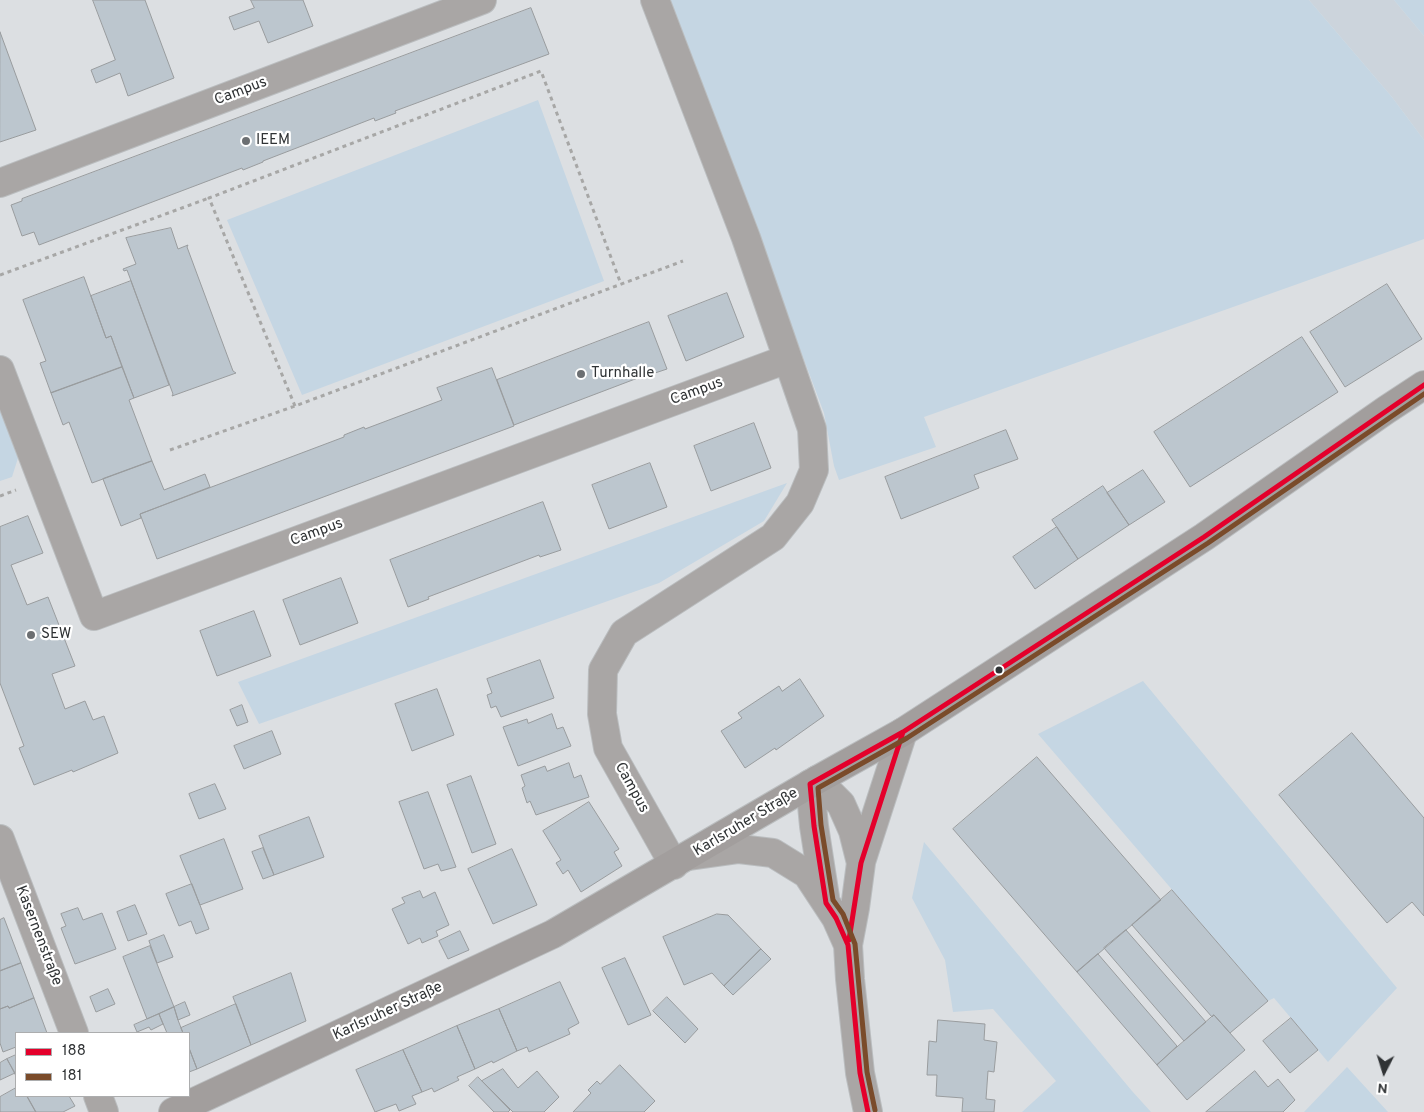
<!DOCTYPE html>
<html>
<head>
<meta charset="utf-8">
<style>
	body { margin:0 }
	#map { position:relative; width:1424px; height:1112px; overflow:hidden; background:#dcdfe2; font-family:Overpass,sans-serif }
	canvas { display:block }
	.legend { position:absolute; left:15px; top:1032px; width:175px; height:65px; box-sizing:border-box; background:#fff; border:1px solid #acadae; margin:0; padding:6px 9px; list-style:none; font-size:15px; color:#303335 }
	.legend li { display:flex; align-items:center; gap:10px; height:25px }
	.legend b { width:25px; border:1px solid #acadae }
	.north { position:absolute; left:1359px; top:1047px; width:50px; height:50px; -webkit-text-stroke:4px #fff; paint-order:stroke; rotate:185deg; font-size:14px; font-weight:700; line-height:20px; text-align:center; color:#303335 }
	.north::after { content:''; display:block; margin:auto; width:18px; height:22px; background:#303335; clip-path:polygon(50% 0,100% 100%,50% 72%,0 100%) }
</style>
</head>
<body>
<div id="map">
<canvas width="1424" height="1112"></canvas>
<ul class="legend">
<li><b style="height:6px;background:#e4002b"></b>188</li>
<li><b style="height:6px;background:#7a4b2a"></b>181</li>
</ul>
<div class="north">N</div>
</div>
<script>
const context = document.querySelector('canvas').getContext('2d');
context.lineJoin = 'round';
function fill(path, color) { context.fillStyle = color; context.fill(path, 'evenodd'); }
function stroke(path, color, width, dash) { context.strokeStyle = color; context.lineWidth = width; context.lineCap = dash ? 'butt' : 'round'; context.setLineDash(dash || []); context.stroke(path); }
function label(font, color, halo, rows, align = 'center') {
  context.font = font + ' Overpass,sans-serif'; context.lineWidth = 4.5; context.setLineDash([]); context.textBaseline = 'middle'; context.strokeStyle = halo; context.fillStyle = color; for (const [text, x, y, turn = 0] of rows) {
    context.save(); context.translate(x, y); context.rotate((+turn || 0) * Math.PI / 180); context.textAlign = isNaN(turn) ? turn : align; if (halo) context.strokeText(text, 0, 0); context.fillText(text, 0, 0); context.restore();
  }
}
fill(new Path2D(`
	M 1309,0 L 1394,0 L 1424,36 L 1424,140 L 1392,97 Z`), '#ccd4dc');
fill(new Path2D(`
	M 669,0 L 1309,0 L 1392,97 L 1424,140 L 1424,239 L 924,417 L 936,447 L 839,480 L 834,466 L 824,413 Z
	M 1394,0 L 1424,0 L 1424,36 Z
	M 538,100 L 604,281 L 302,395 L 227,220 Z
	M 0,409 L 18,458 L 12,477 L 0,481 Z
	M 787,483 L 764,521 L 659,583 L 259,724 L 238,682 Z
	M 1143,681 L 1397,988 L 1328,1062 L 1274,998 L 1268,1001 L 1038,734 Z
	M 924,842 L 1132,1091 L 1151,1112 L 1022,1112 L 1056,1081 L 993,1009 L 953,1012 L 945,960 L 912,898 Z
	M 1347,1067 L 1388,1112 L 1304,1112 Z`), '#c5d6e3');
const building = new Path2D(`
	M 93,0 L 145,0 L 174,78 L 128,96 L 120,73 L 96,83 L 91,70 L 115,60 Z
	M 251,0 L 303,0 L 313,26 L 268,43 L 259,21 L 234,30 L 229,17 L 254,8 Z
	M 531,8 L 549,54 L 395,111 L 396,113 L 375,121 L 374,118 L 263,161 L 263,162 L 243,170 L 242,168 L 39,245 L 34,232 L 22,236 L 11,205 L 22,201 L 22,199 Z
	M 0,32 L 36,130 L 0,142 Z
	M 171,228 L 178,249 L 188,245 L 187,247 L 233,371 L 236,373 L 172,396 L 173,394 L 127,270 L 124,271 L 123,269 L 136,264 L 126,238 Z
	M 84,277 L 106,338 L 111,336 L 122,367 L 51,393 L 40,363 L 46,361 L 23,300 Z
	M 131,281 L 169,385 L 134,398 L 111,336 L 106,338 L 91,296 Z
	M 1387,284 L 1422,339 L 1345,387 L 1310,332 Z
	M 727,293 L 744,337 L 686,361 L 668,316 Z
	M 649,322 L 667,369 L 652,374 L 651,373 L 514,425 L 497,380 Z
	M 1302,337 L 1338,392 L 1190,487 L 1154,432 Z
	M 122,367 L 134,398 L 129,400 L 152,461 L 92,483 L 69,422 L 63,425 L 51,393 Z
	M 492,368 L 514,426 L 157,559 L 140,514 L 344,437 L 344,435 L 364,427 L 365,429 L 442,400 L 437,388 Z
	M 754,423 L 771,468 L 711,491 L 694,446 Z
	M 1006,430 L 1018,459 L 974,475 L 979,488 L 901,519 L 885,477 Z
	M 152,461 L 164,490 L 205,474 L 210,487 L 140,514 L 141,518 L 121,526 L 103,479 Z
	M 650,463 L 667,507 L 609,529 L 592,485 Z
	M 1143,470 L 1165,502 L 1129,525 L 1107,493 Z
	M 1103,486 L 1129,525 L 1078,559 L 1052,520 Z
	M 543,502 L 561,550 L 540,557 L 539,555 L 428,597 L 429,599 L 408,607 L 390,560 Z
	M 28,516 L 43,553 L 11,565 L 27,605 L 48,597 L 75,666 L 52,674 L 65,709 L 85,701 L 93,720 L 104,716 L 118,753 L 73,772 L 72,770 L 34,785 L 19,748 L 24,746 L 0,683 L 0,527 Z
	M 1057,527 L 1078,559 L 1035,589 L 1013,557 Z
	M 341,578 L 358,623 L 300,645 L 283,600 Z
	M 254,611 L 271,656 L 217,676 L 200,631 Z
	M 540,660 L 554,698 L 501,717 L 496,706 L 491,708 L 487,695 L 492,693 L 487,679 Z
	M 800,679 L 824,716 L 776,750 L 775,748 L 745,768 L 721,731 L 742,718 L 738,713 L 779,686 L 782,691 Z
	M 437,689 L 454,735 L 412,751 L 395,704 Z
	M 242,705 L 248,722 L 237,726 L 230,710 Z
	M 552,714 L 557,729 L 563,727 L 571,746 L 518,766 L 503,727 L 527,719 L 528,723 Z
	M 272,731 L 281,754 L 244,769 L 234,746 Z
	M 1352,733 L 1424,818 L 1424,916 L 1412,902 L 1387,923 L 1279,795 Z
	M 1037,757 L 1161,900 L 1077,972 L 953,829 Z
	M 569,763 L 574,778 L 581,775 L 589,797 L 536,815 L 530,801 L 527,803 L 522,788 L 525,786 L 521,775 L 545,766 L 547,771 Z
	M 471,776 L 496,844 L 472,853 L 447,785 Z
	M 215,784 L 226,809 L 199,819 L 189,794 Z
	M 428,792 L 456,867 L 441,871 L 438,864 L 424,869 L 399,802 Z
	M 589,802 L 619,849 L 614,852 L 622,866 L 581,892 L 568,870 L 563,874 L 556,863 L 561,860 L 543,831 Z
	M 309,817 L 324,857 L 274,875 L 259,836 Z
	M 224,839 L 243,889 L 200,905 L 180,856 Z
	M 263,848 L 274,875 L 263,879 L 252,852 Z
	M 512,849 L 537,905 L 493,924 L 468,869 Z
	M 192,884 L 209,929 L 196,934 L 191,921 L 179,926 L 166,894 Z
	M 1172,890 L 1268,1001 L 1230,1033 L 1214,1015 L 1212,1017 L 1132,925 Z
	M 420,891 L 423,898 L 435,892 L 449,925 L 436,931 L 438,936 L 422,943 L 420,938 L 408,944 L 392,909 L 405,903 L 402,898 Z
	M 135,905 L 147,934 L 128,941 L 117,912 Z
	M 78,908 L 83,920 L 102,913 L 116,949 L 75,964 L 61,928 L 66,926 L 61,914 Z
	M 717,914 L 728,915 L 761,949 L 724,986 L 712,973 L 684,985 L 663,937 Z
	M 4,918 L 21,963 L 0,971 L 0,920 Z
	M 1126,930 L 1206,1022 L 1184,1041 L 1104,948 Z
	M 460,931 L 469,950 L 448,959 L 439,941 Z
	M 164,935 L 173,957 L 157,963 L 149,941 Z
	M 150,946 L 174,1007 L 147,1019 L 123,957 Z
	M 761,949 L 771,959 L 733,995 L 724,986 Z
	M 1098,954 L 1177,1046 L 1157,1065 L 1077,972 Z
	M 625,958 L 651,1015 L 628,1025 L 602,968 Z
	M 21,963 L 34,998 L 9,1008 L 8,1006 L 0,1009 L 0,971 Z
	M 291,973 L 306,1021 L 251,1045 L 233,997 Z
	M 560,982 L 579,1023 L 568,1029 L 570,1034 L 529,1052 L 527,1047 L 517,1051 L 499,1009 Z
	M 108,989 L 115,1004 L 96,1012 L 90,997 Z
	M 667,997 L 698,1029 L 685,1043 L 653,1011 Z
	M 34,998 L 47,1033 L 16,1033 L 16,1047 L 3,1052 L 0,1043 L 0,1009 L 8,1006 L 9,1008 Z
	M 185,1002 L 190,1015 L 178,1020 L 174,1007 Z
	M 236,1004 L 251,1045 L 197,1069 L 189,1048 L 189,1033 L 183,1033 L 181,1028 Z
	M 174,1007 L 178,1020 L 183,1033 L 167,1033 L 159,1014 Z
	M 499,1009 L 517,1051 L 493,1063 L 492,1061 L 475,1069 L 457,1026 Z
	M 159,1014 L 163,1024 L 151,1030 L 149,1027 L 137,1032 L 134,1025 Z
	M 1214,1015 L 1245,1050 L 1187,1100 L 1157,1065 Z
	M 1291,1018 L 1318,1050 L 1290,1073 L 1263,1041 Z
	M 938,1020 L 985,1024 L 984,1040 L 997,1042 L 994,1072 L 988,1071 L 986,1099 L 995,1100 L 994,1112 L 962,1112 L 963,1098 L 936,1096 L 937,1075 L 927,1075 L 929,1041 L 936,1042 Z
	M 457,1026 L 475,1069 L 457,1077 L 459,1080 L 434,1092 L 432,1088 L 422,1092 L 403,1050 Z
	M 189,1048 L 197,1069 L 189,1072 Z
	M 403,1050 L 422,1092 L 412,1096 L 416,1104 L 399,1111 L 396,1104 L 375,1112 L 356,1070 Z
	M 16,1055 L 16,1076 L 7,1059 Z
	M 7,1059 L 15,1073 L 0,1080 L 0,1063 Z
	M 620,1065 L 655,1101 L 644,1112 L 573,1112 L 591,1093 L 588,1090 L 597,1081 L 600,1084 Z
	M 503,1069 L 518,1088 L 537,1071 L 559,1097 L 544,1112 L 513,1112 L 482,1081 Z
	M 1255,1071 L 1268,1087 L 1278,1079 L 1295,1100 L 1283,1112 L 1206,1112 Z
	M 478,1077 L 510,1110 L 508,1112 L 494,1112 L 469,1086 Z
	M 16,1088 L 16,1096 L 27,1096 L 36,1112 L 0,1112 L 0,1097 Z
	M 27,1096 L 69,1096 L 75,1106 L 63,1112 L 36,1112 Z`);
fill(building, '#bcc6ce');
stroke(building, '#999c9e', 1);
const minor = new Path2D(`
	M 655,0 L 746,238 L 812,429 L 814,470 L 800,503 L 773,537 L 624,633 L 603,670 L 602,714 L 608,748 L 674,865
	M 0,183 L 482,0
	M 0,370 L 94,616 L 787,359
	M 817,780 L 841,804 L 853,831 L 861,863 L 855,908 L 848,945 L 850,979 L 860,1073 L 868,1112
	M 810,784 L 814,826 L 825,897
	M 0,839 L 74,1033
	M 689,856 L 739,849 L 773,853 L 807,874 L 836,918 L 848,945
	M 861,862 L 903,732
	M 98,1096 L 104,1112`);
const major = new Path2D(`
	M 173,1112 L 553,934 L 817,780 L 903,732 L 1204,537 L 1386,410 L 1424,385`);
stroke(minor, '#babdbf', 30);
stroke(major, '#babdbf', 30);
stroke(new Path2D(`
	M 0,275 L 209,198
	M 295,406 L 209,198 L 541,71 L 621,284
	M 170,450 L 295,406 L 683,261
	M 0,496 L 16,490`), '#a7a7a6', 3, [4, 4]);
stroke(minor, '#a9a6a5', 28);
stroke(major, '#a29e9d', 28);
stroke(new Path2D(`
	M 849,940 L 861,863 L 903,732
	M 868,1112 L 860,1073 L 848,945 L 836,918 L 826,903 L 814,826 L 810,784 L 903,732 L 1204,537 L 1424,385`), '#e4002b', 5);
stroke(new Path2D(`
	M 875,1110 L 867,1072 L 855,944 L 843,914 L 833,900 L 821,825 L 818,788 L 907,738 L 1208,543 L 1424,394`), '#7a4b2a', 5);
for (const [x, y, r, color] of [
	[246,141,5,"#6c6f72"],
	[581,374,5,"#6c6f72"],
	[31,635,5,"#6c6f72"],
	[999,670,4.5,"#303335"]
]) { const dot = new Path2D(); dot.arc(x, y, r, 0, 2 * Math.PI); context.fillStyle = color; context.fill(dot); stroke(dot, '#fff', 2); }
label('15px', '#303335', '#fff', [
	["Campus",241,92,-21],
	["Campus",697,392,-20],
	["Campus",317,533,-20],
	["Campus",631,788,61],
	["Karlsruher Straße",746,823,-31],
	["Kasernenstraße",38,936,69],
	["Karlsruher Straße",388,1012,-25]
]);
label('15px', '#303335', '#fff', [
	["IEEM",256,141],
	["Turnhalle",591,374],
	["SEW",41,635]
], 'left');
</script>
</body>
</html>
